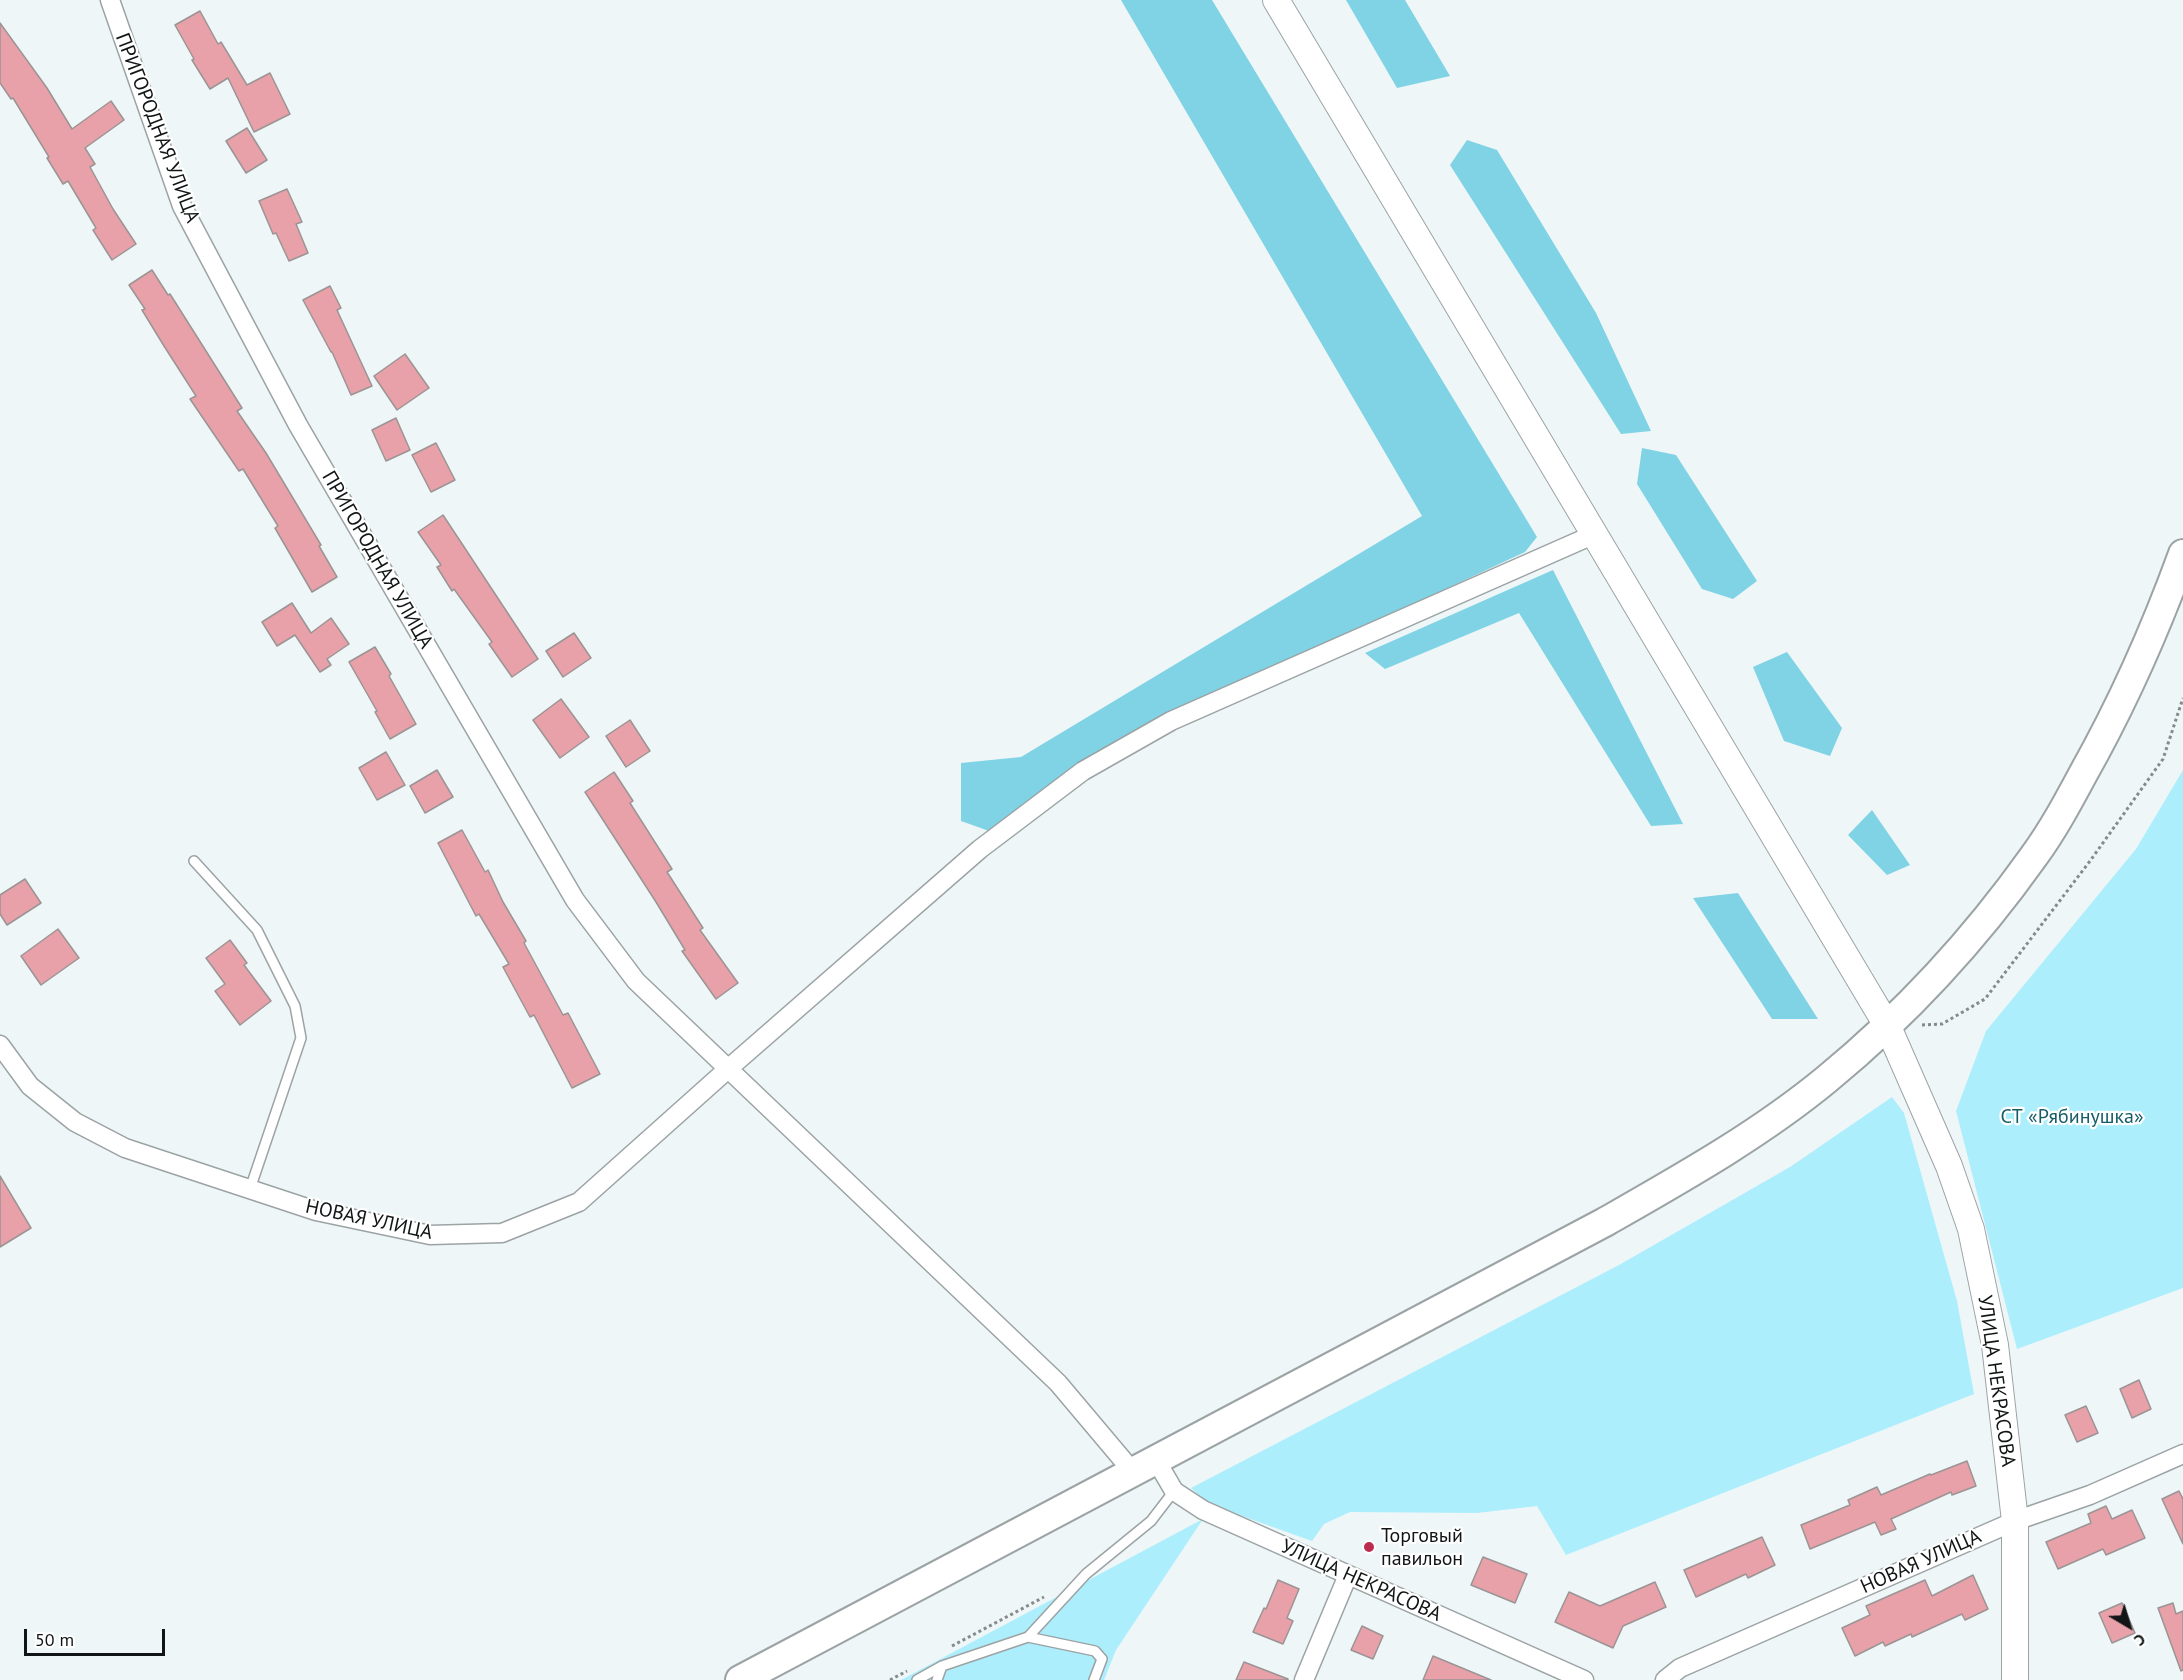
<!DOCTYPE html>
<html>
<head>
<meta charset="utf-8">
<style>
	body { margin:0 }
	#map { position:relative; width:2183px; height:1680px; overflow:hidden; background:#eef6f8; font-family:"PT Sans",sans-serif }
	canvas { display:block }
	.north { position:absolute; left:2099px; top:1596px; width:60px; height:60px; -webkit-text-stroke:4px #fff; paint-order:stroke; rotate:142deg; font-size:16px; font-weight:700; line-height:24px; text-align:center; color:#121516 }
	.north::after { content:''; display:block; margin:auto; width:21px; height:27px; background:#121516; clip-path:polygon(50% 0,100% 100%,50% 72%,0 100%) }
	.scale { position:absolute; left:24px; top:1629px; width:141px; height:27px; box-sizing:border-box; border:3px solid #121516; border-top:0; padding-left:8px; font-size:18px; line-height:21px; white-space:nowrap; color:#121516; -webkit-text-stroke:4px #fff; paint-order:stroke }
</style>
</head>
<body>
<div id="map">
<canvas width="2183" height="1680"></canvas>
<div class="north">С</div>
<div class="scale">50 m</div>
</div>
<script>
const context = document.querySelector('canvas').getContext('2d');
context.lineJoin = 'round';
function fill(path, color) { context.fillStyle = color; context.fill(path, 'evenodd'); }
function stroke(path, color, width, dash) { context.strokeStyle = color; context.lineWidth = width; context.lineCap = dash ? 'butt' : 'round'; context.setLineDash(dash || []); context.stroke(path); }
function label(font, color, halo, rows, align = 'center') {
  context.font = font + ' "PT Sans",sans-serif'; context.lineWidth = 4.5; context.setLineDash([]); context.textBaseline = 'middle'; context.strokeStyle = halo; context.fillStyle = color; for (const [text, x, y, turn = 0] of rows) {
    context.save(); context.translate(x, y); context.rotate((+turn || 0) * Math.PI / 180); context.textAlign = isNaN(turn) ? turn : align; if (halo) context.strokeText(text, 0, 0); context.fillText(text, 0, 0); context.restore();
  }
}
fill(new Path2D(`
	M 2183,770 L 2183,1288 L 2017,1349 L 1956,1111 L 1986,1031 L 2136,849 Z
	M 1892,1097 L 1904,1113 L 1957,1301 L 1974,1394 L 1566,1555 L 1537,1506 L 1477,1513 L 1350,1512 L 1324,1524 L 1312,1541 L 1208,1504 L 1191,1488 L 1619,1265 L 1790,1167 Z
	M 1203,1519 L 1116,1650 L 1104,1680 L 901,1680 Z`), '#adeefc');
fill(new Path2D(`
	M 1121,0 L 1212,0 L 1537,537 L 1525,552 L 1126,738 L 989,831 L 961,821 L 961,763 L 1021,757 L 1422,516 Z
	M 1346,0 L 1405,0 L 1450,76 L 1397,88 Z
	M 1467,140 L 1497,150 L 1596,313 L 1651,431 L 1621,434 L 1450,165 Z
	M 1642,448 L 1676,455 L 1757,581 L 1733,599 L 1702,589 L 1637,484 Z
	M 1553,570 L 1683,824 L 1651,826 L 1519,613 L 1385,669 L 1365,653 Z
	M 1787,652 L 1842,728 L 1830,756 L 1784,741 L 1753,667 Z
	M 1872,810 L 1910,865 L 1887,875 L 1848,835 Z
	M 1738,893 L 1818,1019 L 1772,1019 L 1693,898 Z`), '#7fd3e4');
const building = new Path2D(`
	M 200,11 L 218,44 L 221,42 L 247,85 L 270,73 L 290,114 L 254,132 L 228,78 L 210,89 L 192,60 L 194,59 L 175,25 Z
	M 0,23 L 47,88 L 72,129 L 111,101 L 124,120 L 85,148 L 95,164 L 90,167 L 113,209 L 136,244 L 112,260 L 93,230 L 96,228 L 68,181 L 63,184 L 47,158 L 49,157 L 13,98 L 11,99 L 0,83 Z
	M 247,128 L 267,160 L 246,173 L 226,141 Z
	M 287,189 L 302,222 L 296,224 L 308,253 L 289,261 L 276,233 L 273,234 L 259,201 Z
	M 152,270 L 168,295 L 170,294 L 242,408 L 237,411 L 266,453 L 321,545 L 319,546 L 337,577 L 312,592 L 275,528 L 278,526 L 243,469 L 239,471 L 190,399 L 196,396 L 164,346 L 142,310 L 145,309 L 129,285 Z
	M 330,286 L 341,308 L 337,310 L 372,386 L 351,395 L 332,352 L 331,352 L 303,300 Z
	M 405,354 L 429,388 L 397,410 L 374,376 Z
	M 396,418 L 410,450 L 386,461 L 372,430 Z
	M 436,443 L 455,480 L 431,492 L 412,455 Z
	M 443,515 L 538,659 L 512,677 L 489,644 L 492,642 L 454,589 L 452,591 L 437,567 L 441,565 L 418,532 Z
	M 292,603 L 311,633 L 331,618 L 349,644 L 327,659 L 331,665 L 320,672 L 295,635 L 277,646 L 262,622 Z
	M 574,633 L 591,658 L 563,677 L 546,651 Z
	M 375,647 L 391,674 L 389,676 L 416,724 L 390,739 L 375,712 L 377,711 L 349,662 Z
	M 561,699 L 589,737 L 560,758 L 533,720 Z
	M 630,720 L 650,751 L 626,767 L 606,736 Z
	M 386,752 L 405,785 L 377,800 L 359,768 Z
	M 437,770 L 453,797 L 425,813 L 410,786 Z
	M 614,772 L 633,801 L 630,803 L 672,869 L 667,872 L 703,928 L 700,930 L 738,983 L 716,999 L 682,951 L 685,950 L 656,902 L 585,792 Z
	M 462,830 L 485,872 L 488,870 L 503,902 L 526,941 L 524,943 L 563,1015 L 568,1013 L 600,1074 L 572,1088 L 534,1015 L 530,1017 L 503,967 L 509,964 L 479,914 L 476,916 L 438,843 Z
	M 25,879 L 41,903 L 7,925 L 0,914 L 0,895 Z
	M 58,929 L 79,958 L 41,985 L 21,956 Z
	M 230,940 L 247,963 L 244,965 L 271,1001 L 240,1025 L 215,991 L 225,984 L 206,958 Z
	M 0,1176 L 31,1228 L 0,1247 Z
	M 2139,1380 L 2151,1409 L 2132,1418 L 2120,1389 Z
	M 2086,1406 L 2098,1433 L 2077,1442 L 2065,1415 Z
	M 1967,1461 L 1976,1486 L 1952,1495 L 1951,1492 L 1891,1519 L 1896,1529 L 1881,1535 L 1875,1522 L 1810,1549 L 1801,1525 L 1850,1505 L 1848,1500 L 1877,1487 L 1881,1495 L 1930,1474 L 1931,1475 Z
	M 2179,1491 L 2183,1499 L 2183,1544 L 2162,1499 Z
	M 2106,1506 L 2112,1519 L 2132,1510 L 2145,1538 L 2106,1555 L 2103,1549 L 2058,1569 L 2046,1542 L 2091,1523 L 2088,1514 Z
	M 1762,1537 L 1775,1565 L 1748,1578 L 1746,1574 L 1696,1597 L 1684,1570 Z
	M 1483,1557 L 1527,1574 L 1515,1603 L 1471,1585 Z
	M 1973,1575 L 1988,1609 L 1965,1620 L 1962,1614 L 1912,1637 L 1911,1634 L 1885,1646 L 1883,1642 L 1855,1656 L 1842,1628 L 1870,1615 L 1866,1606 L 1925,1580 L 1932,1596 Z
	M 1278,1580 L 1299,1589 L 1287,1618 L 1293,1621 L 1283,1644 L 1253,1632 L 1264,1608 L 1266,1609 Z
	M 1655,1582 L 1666,1607 L 1623,1626 L 1613,1648 L 1555,1622 L 1569,1592 L 1600,1606 Z
	M 2122,1603 L 2135,1633 L 2112,1643 L 2099,1613 Z
	M 2173,1603 L 2176,1614 L 2183,1611 L 2183,1670 L 2181,1671 L 2158,1608 Z
	M 1362,1626 L 1383,1636 L 1373,1659 L 1351,1650 Z
	M 1433,1656 L 1491,1680 L 1423,1680 Z
	M 1244,1662 L 1288,1679 L 1288,1680 L 1236,1680 Z`);
fill(building, '#e8a1a8');
stroke(building, '#9b9495', 1.5);
const lane = new Path2D(`
	M 194,861 L 257,930 L 295,1006 L 301,1038 L 250,1189
	M 1028,1637 L 1095,1651 L 1102,1659 L 1094,1680
	M 917,1680 L 942,1666 L 1028,1637 L 1086,1574 L 1151,1521 L 1174,1491
	M 937,1680 L 942,1666`);
const street = new Path2D(`
	M 110,0 L 182,206 L 298,425 L 575,900 L 636,981 L 1058,1383 L 1133,1472
	M 0,1045 L 30,1086 L 75,1122 L 125,1148 L 316,1211 L 430,1235 L 502,1233 L 579,1202 L 729,1068 L 980,849 L 1083,771 L 1171,721 L 1595,534
	M 1156,1460 L 1174,1491 L 1203,1510 L 1584,1680
	M 1304,1680 L 1348,1575
	M 1665,1680 L 1680,1668 L 2015,1521 L 2090,1495 L 2183,1454`);
const secondary = new Path2D(`
	M 1276,0 L 1888,1027 L 1949,1166 L 1971,1229 L 1995,1345 L 2015,1521 L 2015,1680`);
const primary = new Path2D(`
	M 740,1680 L 1605,1222 C 1682,1178 1759,1135 1827,1079 C 1906,1014 1975,939 2034,856 C 2053,830 2068,802 2083,774 C 2123,703 2155,631 2183,554`);
stroke(lane, '#9ca3a5', 12);
stroke(street, '#9ca3a5', 21);
stroke(secondary, '#9ca3a5', 28);
stroke(primary, '#9ca3a5', 32);
stroke(new Path2D(`
	M 1922,1025 L 1942,1024 L 1985,999 L 2090,861 L 2163,759 L 2183,698
	M 952,1646 L 1044,1597
	M 890,1680 L 907,1671`), '#858a8c', 3, [3, 3]);
stroke(lane, '#fff', 9);
stroke(street, '#fff', 18);
stroke(secondary, '#fff', 26);
stroke(primary, '#fff', 28);
for (const [x, y, r, color] of [
	[1369,1547,6,"#bc2c4f"]
]) { const dot = new Path2D(); dot.arc(x, y, r, 0, 2 * Math.PI); context.fillStyle = color; context.fill(dot); stroke(dot, '#fff', 2); }
label('20px', '#121516', '#fff', [
	["ПРИГОРОДНАЯ УЛИЦА",157,128,69],
	["ПРИГОРОДНАЯ УЛИЦА",377,560,60],
	["НОВАЯ УЛИЦА",369,1220,12],
	["УЛИЦА НЕКРАСОВА",1996,1381,82],
	["НОВАЯ УЛИЦА",1921,1562,-24],
	["УЛИЦА НЕКРАСОВА",1361,1581,24]
]);
label('20px', '#165c69', '#fff', [
	["СТ «Рябинушка»",2072,1117]
]);
label('20px', '#121516', '#fff', [
	["Торговый",1381,1536],
	["павильон",1381,1559]
], 'left');
</script>
</body>
</html>
